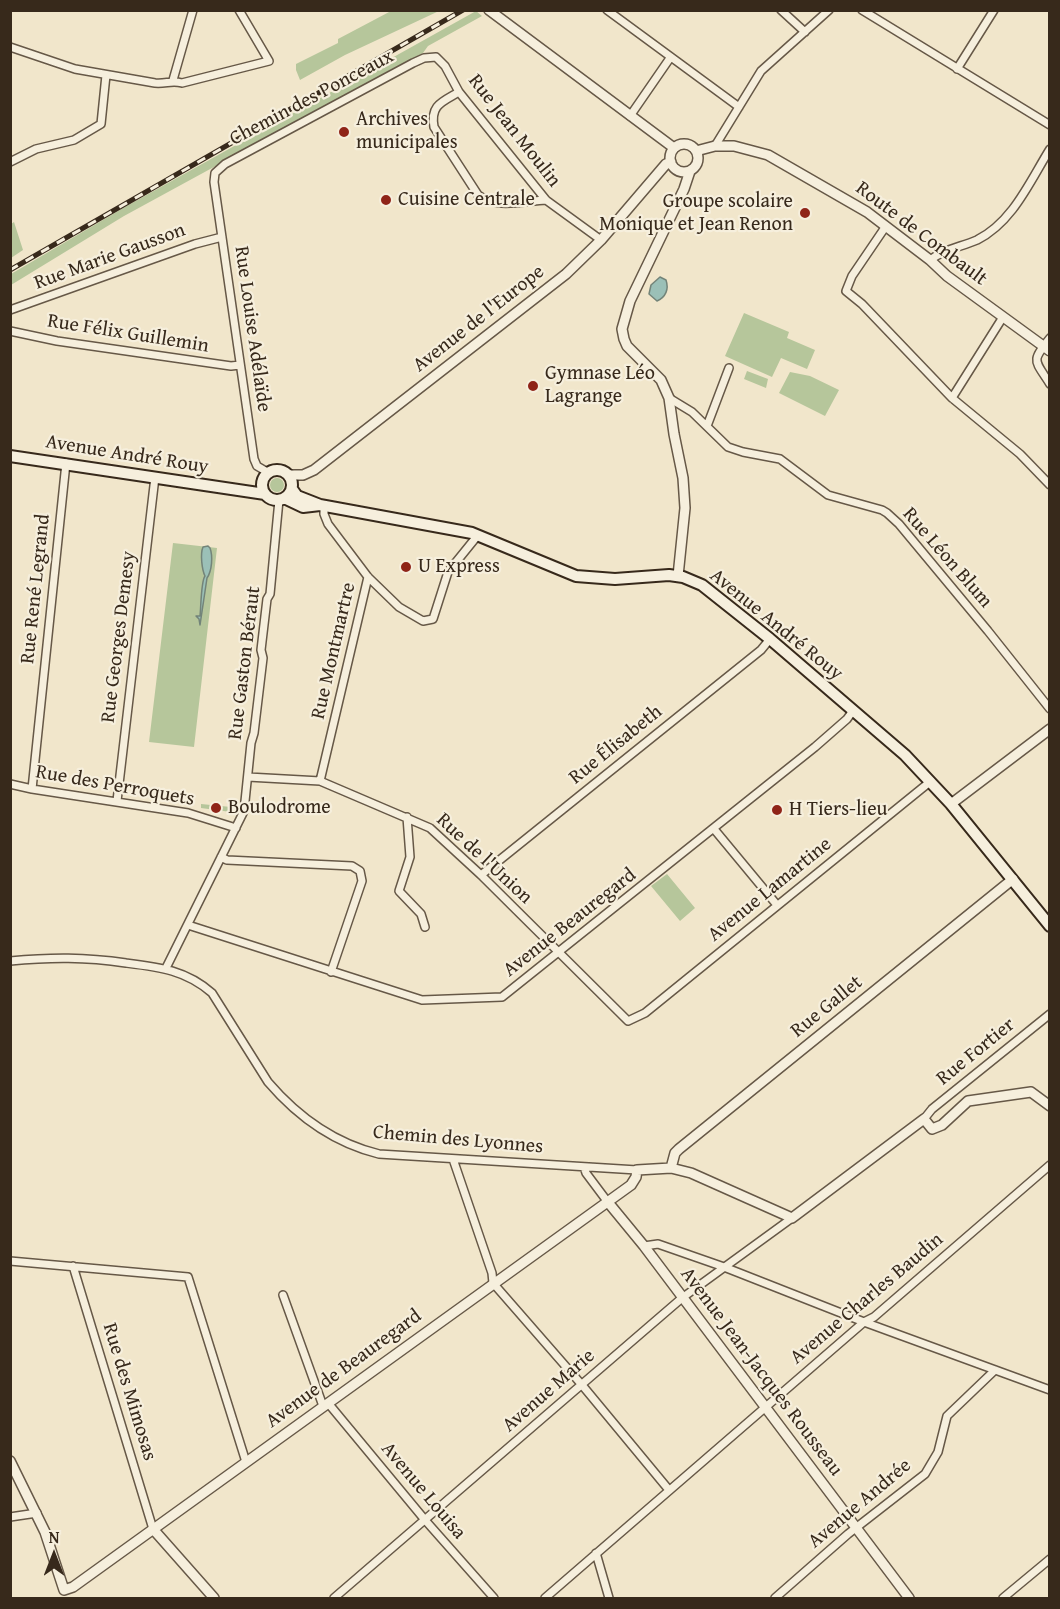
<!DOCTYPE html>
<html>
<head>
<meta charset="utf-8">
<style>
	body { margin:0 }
	#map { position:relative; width:1060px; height:1609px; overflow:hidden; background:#f1e6cb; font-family:"Gentium Book Plus",serif }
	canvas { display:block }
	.frame { position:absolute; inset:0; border:12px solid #37291b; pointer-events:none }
	.north { position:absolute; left:24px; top:1525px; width:60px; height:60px; -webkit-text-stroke:4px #f6efdd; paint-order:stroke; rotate:0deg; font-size:16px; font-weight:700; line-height:24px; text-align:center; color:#37291b }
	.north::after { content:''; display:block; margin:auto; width:21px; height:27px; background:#37291b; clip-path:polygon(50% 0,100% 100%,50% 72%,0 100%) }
</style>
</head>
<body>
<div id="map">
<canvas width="1060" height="1609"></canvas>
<div class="frame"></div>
<div class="north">N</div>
</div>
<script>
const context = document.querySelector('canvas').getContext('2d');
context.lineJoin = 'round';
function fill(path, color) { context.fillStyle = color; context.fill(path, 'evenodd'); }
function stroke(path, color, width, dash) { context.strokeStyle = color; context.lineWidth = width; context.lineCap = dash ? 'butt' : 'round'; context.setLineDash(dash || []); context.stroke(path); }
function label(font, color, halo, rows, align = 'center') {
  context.font = font + ' "Gentium Book Plus",serif'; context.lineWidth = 4.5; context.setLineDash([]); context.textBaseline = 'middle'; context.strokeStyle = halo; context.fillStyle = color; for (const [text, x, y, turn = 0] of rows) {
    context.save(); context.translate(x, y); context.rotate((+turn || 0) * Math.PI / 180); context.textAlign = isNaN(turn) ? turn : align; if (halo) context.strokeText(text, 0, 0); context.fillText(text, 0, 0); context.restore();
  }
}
fill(new Path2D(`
	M 391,11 L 439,11 L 345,55 L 300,80 L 296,70 L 296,64 L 338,43 L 338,39 Z
	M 476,11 L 482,16 L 428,46 L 423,53 L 124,216 L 11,285 L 11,274 L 125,207 Z
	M 14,222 L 23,250 L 11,258 L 11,224 Z
	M 744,313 L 789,332 L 787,338 L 815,350 L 807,369 L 781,358 L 772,377 L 725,356 Z
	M 747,371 L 768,379 L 766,388 L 744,379 Z
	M 790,372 L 810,376 L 839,390 L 825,416 L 779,393 Z
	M270 485a7 7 0 1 1 14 0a7 7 0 1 1-14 0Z
	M 173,543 L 217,548 L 194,747 L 149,742 Z
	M 201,804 L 231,807 L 231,812 L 201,808 Z
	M 667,874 L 695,908 L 680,921 L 651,886 Z`), '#b6c69b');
const water = new Path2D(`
	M 660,277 L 666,280 C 669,289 666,297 657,301 L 649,294 L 651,285 Z
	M 208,546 L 210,548 C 213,556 212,571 207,578 L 200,625 L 199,619 L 196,616 L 200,616 C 201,607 201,581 205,576 C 202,570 200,554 203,547 Z`);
fill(water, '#9bc0b7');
stroke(water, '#738479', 1.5);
const minor = new Path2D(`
	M 607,10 L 739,107
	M 781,10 L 805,32
	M 862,10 L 1050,125
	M 10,47 L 75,69 L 155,83 C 166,84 172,80 182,83 L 269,61 L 239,10
	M 957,69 L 994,10
	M 173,80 L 193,10
	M 459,92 C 442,102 430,105 434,127 L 478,195 C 496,209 523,201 546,200
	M 630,116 L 670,58
	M 715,146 L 761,71 L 829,10
	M 10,162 L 36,149 L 74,140 L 101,124 L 106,75
	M 886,226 L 852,276 L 846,291 L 862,304 L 952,398
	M 930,260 C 944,249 961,247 977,240 C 1013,222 1030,181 1050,149
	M 10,310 L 195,244 L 222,237
	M 1003,317 L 952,398 L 1020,454 L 1050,485
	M 10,331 L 57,341 L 231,366 L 240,365
	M 1050,338 C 1031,362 1034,359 1050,384
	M 669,398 L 692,412 L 728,447 L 743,452 L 780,459 L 828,495 L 882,510 L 887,513 L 899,524 L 988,631 L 1050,709
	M 707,426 L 729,368
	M 269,473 L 257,466 L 254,459 L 214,182 L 215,173 L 225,164 L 413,63 L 424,58 L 436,57 L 445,66 L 459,92 L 546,200 L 601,240
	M 324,505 L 324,514 L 328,524 L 368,577 L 399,607 L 423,621 L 433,619 L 448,572 L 478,535
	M 248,777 L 320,781 L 430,828 L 481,875 L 628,1021 L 645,1013 L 931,781
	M 320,781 L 368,577
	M 10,784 L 32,789 L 188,813 L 236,828
	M 32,789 L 66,463
	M 117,801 L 155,477
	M 407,817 L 410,857 L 399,891 L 421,914 L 425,927
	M 714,829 L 777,905
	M 221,857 L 227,860 L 352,866 L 360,871 L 362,881 L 331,972
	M 481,875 L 761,650 L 770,639
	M 188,925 L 422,1000 L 502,997 L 815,747 L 847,719 L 852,712
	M 10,961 C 52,957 85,957 126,963 C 159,967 186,970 212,993 L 268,1082 C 298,1117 334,1143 379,1154 L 637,1170
	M 166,968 L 244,811 L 251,743 L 254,733 L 263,658 L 261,650 L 267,599 L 270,594 L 279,500
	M 924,1119 L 932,1109 L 1050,1014
	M 453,1159 L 492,1273 L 493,1283 L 582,1385 L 669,1490
	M 584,1167 L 586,1173 L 607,1201
	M 644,1246 L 658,1244 L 724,1267 L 864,1322 L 1050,1390
	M 10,1261 L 188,1277 L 246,1462
	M 73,1266 L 153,1529
	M 283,1295 L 323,1406
	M 328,1403 L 425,1520 L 494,1598
	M 10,1517 L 37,1513
	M 596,1553 L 609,1598
	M 334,1598 L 682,1298 L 792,1218
	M 545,1598 L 864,1322 L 874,1317 L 1050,1165
	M 775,1598 L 848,1534 L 925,1474 L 938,1452 L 947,1416 L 995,1370
	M 1003,1598 L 1050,1559`);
const tertiary = new Path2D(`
	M 489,10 L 674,148
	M670 158a14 14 0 1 1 28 0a14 14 0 1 1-28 0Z
	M 696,151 L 715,146 L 734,146 L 768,155 L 867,212 L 930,260 L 947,276 L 1050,351
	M 288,475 L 303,475 L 314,470 L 566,274 L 601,240 L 666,164 L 671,162
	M 678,576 L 685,508 L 683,478 L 674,434 L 669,398 L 661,380 L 627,346 L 624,339 L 622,329 L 630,301 L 684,189 L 690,171
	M 951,804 L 1050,729
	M 671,1168 L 675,1153 L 679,1149 L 1013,879
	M 607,1201 L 644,1246 L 909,1598
	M 10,1461 L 45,1532 L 64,1590 L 73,1587 L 631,1185 L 636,1177 L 637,1170 L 671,1168 L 691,1173 L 792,1218 L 924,1119 L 932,1129 L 942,1125 L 968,1101 L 1031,1092 L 1050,1106
	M 153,1529 L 214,1598`);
const secondary = new Path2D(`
	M 10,456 L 265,494
	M262 485a15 15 0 1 1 30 0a15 15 0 1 1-30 0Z
	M 292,489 L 297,496 L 320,505 L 472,533 L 576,576 L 615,579 L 669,575 L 683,577 L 702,585 L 770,639 L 905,755 L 951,804 L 1050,926
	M 284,498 L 303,507 L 320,505`);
stroke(minor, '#665847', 10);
stroke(tertiary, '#665847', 12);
stroke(secondary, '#37291b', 14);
stroke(minor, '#f6efdd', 7);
stroke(tertiary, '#f6efdd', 9);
stroke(secondary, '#f6efdd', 10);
const rail = new Path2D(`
	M 10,270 L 463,10`);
stroke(rail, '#37291b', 5);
stroke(rail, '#f6efdd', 3, [9]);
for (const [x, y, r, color] of [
	[344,132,6,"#8f2418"],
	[386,200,6,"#8f2418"],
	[805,213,6,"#8f2418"],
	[533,386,6,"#8f2418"],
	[406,567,6,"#8f2418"],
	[216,808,6,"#8f2418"],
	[777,810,6,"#8f2418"]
]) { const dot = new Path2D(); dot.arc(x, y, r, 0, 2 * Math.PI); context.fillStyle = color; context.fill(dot); stroke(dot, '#f6efdd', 2); }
label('20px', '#37291b', '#f6efdd', [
	["Chemin des Ponceaux",312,98,-28],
	["Rue Jean Moulin",514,131,52],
	["Route de Combault",921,234,37],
	["Rue Marie Gausson",110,257,-20],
	["Avenue de l'Europe",479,319,-38],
	["Rue Louise Adélaïde",252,329,82],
	["Rue Félix Guillemin",128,334,9],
	["Avenue André Rouy",127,455,9],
	["Rue Léon Blum",947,558,49],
	["Rue René Legrand",36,589,-84],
	["Avenue André Rouy",776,625,39],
	["Rue Georges Demesy",119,637,-83],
	["Rue Montmartre",334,651,-77],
	["Rue Gaston Béraut",245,663,-83],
	["Rue Élisabeth",616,745,-39],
	["Rue des Perroquets",115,786,10],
	["Rue de l'Union",484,859,43],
	["Avenue Lamartine",770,890,-39],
	["Avenue Beauregard",570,923,-38],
	["Rue Gallet",827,1007,-39],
	["Rue Fortier",976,1052,-39],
	["Chemin des Lyonnes",458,1140,5],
	["Avenue Charles Baudin",867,1299,-40],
	["Avenue de Beauregard",344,1369,-36],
	["Avenue Jean-Jacques Rousseau",761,1372,53],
	["Avenue Marie",549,1391,-41],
	["Rue des Mimosas",129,1392,73],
	["Avenue Louisa",423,1491,50],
	["Avenue Andrée",860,1504,-40]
]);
label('20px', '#37291b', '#f6efdd', [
	["Archives",356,120],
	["municipales",356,143],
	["Cuisine Centrale",398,200],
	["Groupe scolaire",793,202,"right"],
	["Monique et Jean Renon",793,225,"right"],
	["Gymnase Léo",545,374],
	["Lagrange",545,397],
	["U Express",418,567],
	["Boulodrome",228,808],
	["H Tiers-lieu",789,810]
], 'left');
</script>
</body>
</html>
